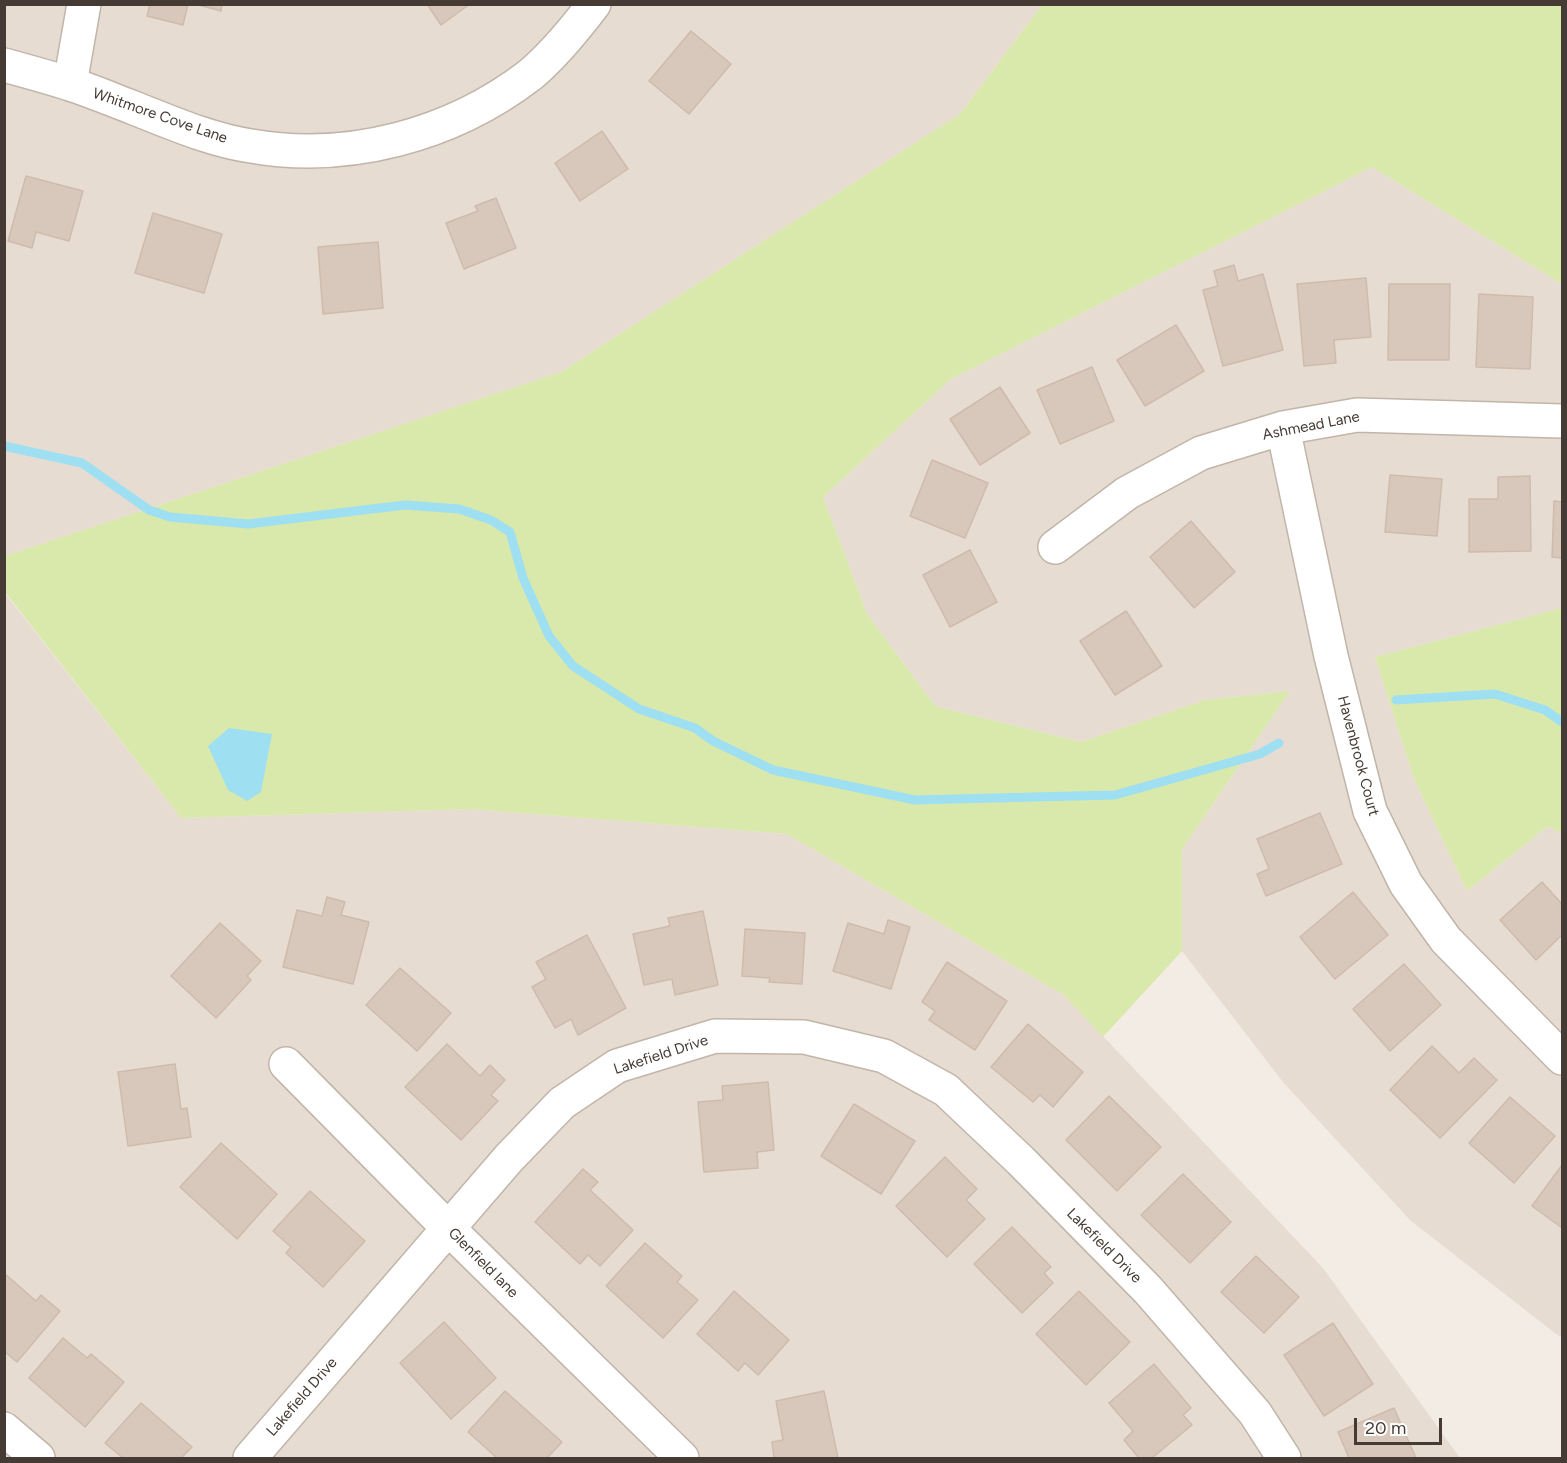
<!DOCTYPE html>
<html>
<head>
<meta charset="utf-8">
<style>
	body { margin:0 }
	#map { position:relative; width:1567px; height:1463px; overflow:hidden; background:#f3ece4; font-family:Figtree,sans-serif }
	canvas { display:block }
	.frame { position:absolute; inset:0; border:6px solid #453b34; pointer-events:none }
	.scale { position:absolute; left:1354px; top:1418px; width:88px; height:27px; box-sizing:border-box; border:3px solid #453b34; border-top:0; padding-left:8px; font-size:18px; line-height:21px; white-space:nowrap; color:#453b34; -webkit-text-stroke:4px #fff; paint-order:stroke }
</style>
</head>
<body>
<div id="map">
<canvas width="1567" height="1463"></canvas>
<div class="frame"></div>
<div class="scale">20 m</div>
</div>
<script>
const context = document.querySelector('canvas').getContext('2d');
context.lineJoin = 'round';
function fill(path, color) { context.fillStyle = color; context.fill(path, 'evenodd'); }
function stroke(path, color, width, dash) { context.strokeStyle = color; context.lineWidth = width; context.lineCap = dash ? 'butt' : 'round'; context.setLineDash(dash || []); context.stroke(path); }
function label(font, color, halo, rows, align = 'center') {
  context.font = font + ' Figtree,sans-serif'; context.lineWidth = 5; context.setLineDash([]); context.textBaseline = 'middle'; context.strokeStyle = halo; context.fillStyle = color; for (const [text, x, y, turn = 0] of rows) {
    context.save(); context.translate(x, y); context.rotate((+turn || 0) * Math.PI / 180); context.textAlign = isNaN(turn) ? turn : align; if (halo) context.strokeText(text, 0, 0); context.fillText(text, 0, 0); context.restore();
  }
}
fill(new Path2D(`
	M 4,5 L 1042,5 L 960,114 L 561,372 L 5,556 Z
	M 1372,167 L 1562,284 L 1562,608 L 1375,657 L 1414,779 L 1467,891 L 1548,826 L 1562,834 L 1562,1337 L 1556,1334 L 1410,1220 L 1283,1082 L 1182,951 L 1182,849 L 1290,691 L 1205,700 L 1081,742 L 935,706 L 867,614 L 823,497 L 951,379 Z
	M 4,592 L 181,818 L 471,809 L 787,834 L 1064,995 L 1323,1268 L 1460,1458 L 5,1458 Z`), '#e7dcd2');
fill(new Path2D(`
	M 1042,5 L 1562,5 L 1562,284 L 1372,167 L 951,379 L 823,497 L 867,614 L 935,706 L 1081,742 L 1205,700 L 1290,691 L 1182,849 L 1182,951 L 1103,1037 L 1064,995 L 787,834 L 471,809 L 181,818 L 5,592 L 5,556 L 561,372 L 960,114 Z
	M 1562,608 L 1562,834 L 1548,826 L 1467,891 L 1414,779 L 1375,657 Z`), '#d8e9ab');
fill(new Path2D(`
	M 229,728 L 272,734 L 261,792 L 247,801 L 228,790 L 208,746 Z`), '#9edff2');
stroke(new Path2D(`
	M 4,446 L 82,463 L 149,510 L 170,517 L 248,524 L 405,505 L 459,509 L 491,520 L 510,532 L 523,578 L 549,636 L 573,666 L 639,709 L 695,728 L 713,741 L 773,770 L 915,800 L 1115,795 L 1260,754 L 1279,743
	M 1396,700 L 1495,694 L 1545,710 L 1562,722`), '#9edff2', 9);
const building = new Path2D(`
	M 150,4 L 188,4 L 183,25 L 147,16 Z
	M 195,4 L 222,4 L 221,11 Z
	M 427,4 L 470,4 L 441,25 Z
	M 691,31 L 731,64 L 689,114 L 649,81 Z
	M 602,131 L 628,169 L 580,201 L 555,163 Z
	M 26,176 L 83,191 L 69,241 L 36,232 L 32,248 L 8,241 Z
	M 496,198 L 516,248 L 464,269 L 446,223 L 478,211 L 475,206 Z
	M 153,213 L 222,234 L 204,293 L 135,273 Z
	M 378,242 L 383,308 L 323,314 L 318,247 Z
	M 1234,265 L 1238,281 L 1263,274 L 1283,350 L 1223,366 L 1203,290 L 1218,286 L 1214,271 Z
	M 1366,278 L 1371,337 L 1334,340 L 1336,363 L 1304,366 L 1297,284 Z
	M 1389,284 L 1450,284 L 1449,360 L 1388,360 Z
	M 1479,294 L 1533,297 L 1530,369 L 1476,367 Z
	M 1176,325 L 1204,371 L 1145,406 L 1117,360 Z
	M 1092,367 L 1114,421 L 1060,444 L 1037,390 Z
	M 1000,387 L 1030,433 L 980,465 L 950,419 Z
	M 932,460 L 988,483 L 965,538 L 910,516 Z
	M 1390,475 L 1442,479 L 1437,536 L 1385,532 Z
	M 1530,476 L 1531,551 L 1469,552 L 1469,499 L 1498,499 L 1498,477 Z
	M 1554,501 L 1562,502 L 1562,558 L 1552,557 Z
	M 1191,521 L 1235,572 L 1194,608 L 1150,557 Z
	M 970,550 L 997,602 L 950,627 L 923,575 Z
	M 1126,611 L 1162,666 L 1115,695 L 1080,641 Z
	M 1320,813 L 1342,864 L 1266,896 L 1257,874 L 1269,869 L 1257,839 Z
	M 1542,882 L 1562,904 L 1562,935 L 1536,960 L 1500,920 Z
	M 1353,892 L 1388,935 L 1335,979 L 1300,937 Z
	M 327,897 L 345,902 L 341,915 L 369,922 L 353,984 L 283,967 L 297,910 L 322,916 Z
	M 703,911 L 718,985 L 675,995 L 672,979 L 644,985 L 633,934 L 670,926 L 668,918 Z
	M 888,920 L 910,927 L 891,989 L 833,971 L 848,923 L 884,934 Z
	M 220,923 L 261,961 L 247,976 L 251,980 L 216,1018 L 171,976 Z
	M 745,929 L 805,933 L 802,984 L 769,982 L 770,978 L 742,976 Z
	M 587,935 L 626,1008 L 578,1035 L 571,1019 L 555,1028 L 532,987 L 546,979 L 536,962 Z
	M 947,962 L 1007,1001 L 975,1050 L 929,1020 L 935,1011 L 922,1002 Z
	M 1404,964 L 1441,1005 L 1390,1051 L 1353,1009 Z
	M 400,968 L 451,1013 L 417,1051 L 366,1005 Z
	M 1028,1024 L 1083,1072 L 1053,1107 L 1040,1095 L 1033,1102 L 991,1067 Z
	M 447,1044 L 480,1076 L 490,1065 L 505,1080 L 491,1095 L 498,1101 L 461,1140 L 405,1087 Z
	M 1432,1046 L 1459,1073 L 1474,1058 L 1497,1080 L 1440,1138 L 1390,1090 Z
	M 175,1064 L 181,1109 L 187,1108 L 191,1137 L 128,1146 L 118,1072 Z
	M 768,1082 L 774,1150 L 757,1152 L 758,1168 L 704,1172 L 698,1102 L 723,1100 L 722,1086 Z
	M 1109,1096 L 1161,1147 L 1117,1191 L 1066,1140 Z
	M 1510,1097 L 1555,1136 L 1514,1183 L 1469,1143 Z
	M 854,1104 L 915,1141 L 881,1194 L 821,1156 Z
	M 221,1143 L 277,1194 L 237,1239 L 180,1187 Z
	M 945,1157 L 977,1189 L 966,1200 L 985,1219 L 947,1257 L 896,1206 Z
	M 1562,1165 L 1562,1228 L 1532,1206 Z
	M 583,1169 L 598,1182 L 590,1190 L 633,1230 L 600,1266 L 588,1255 L 580,1264 L 535,1222 Z
	M 1183,1174 L 1231,1222 L 1190,1263 L 1141,1215 Z
	M 310,1191 L 365,1241 L 323,1287 L 286,1253 L 291,1247 L 273,1231 Z
	M 1012,1227 L 1051,1267 L 1044,1273 L 1053,1283 L 1022,1313 L 974,1264 Z
	M 645,1243 L 682,1276 L 677,1282 L 698,1300 L 663,1338 L 606,1286 Z
	M 1256,1256 L 1299,1297 L 1264,1333 L 1221,1292 Z
	M 4,1273 L 36,1301 L 41,1295 L 60,1311 L 17,1362 L 4,1351 Z
	M 734,1291 L 789,1340 L 758,1375 L 745,1363 L 738,1371 L 697,1334 Z
	M 1079,1291 L 1130,1342 L 1086,1385 L 1036,1334 Z
	M 444,1322 L 496,1378 L 451,1419 L 400,1363 Z
	M 1333,1323 L 1373,1384 L 1324,1416 L 1284,1355 Z
	M 63,1338 L 87,1358 L 91,1354 L 124,1382 L 85,1427 L 29,1378 Z
	M 1154,1364 L 1191,1408 L 1183,1415 L 1192,1425 L 1152,1458 L 1139,1458 L 1124,1440 L 1133,1431 L 1109,1403 Z
	M 505,1391 L 562,1442 L 547,1458 L 497,1458 L 468,1432 Z
	M 824,1391 L 838,1458 L 774,1458 L 772,1442 L 783,1440 L 776,1401 Z
	M 141,1403 L 192,1447 L 181,1458 L 123,1458 L 105,1443 Z
	M 1394,1408 L 1416,1458 L 1349,1458 L 1338,1432 Z`);
fill(building, '#d8c8bc');
stroke(building, '#cfbbac', 1.5);
const minor = new Path2D(`
	M 4,65 C 26,71 48,77 70,84 C 92,91 113,100 134,108 C 172,123 211,140 251,146 C 348,163 452,135 530,75 C 554,55 575,29 594,4
	M 70,84 L 84,4
	M 1283,428 L 1331,656 L 1370,811 L 1406,884 L 1446,940 L 1562,1058
	M 1055,547 L 1127,493 L 1201,453 L 1283,428 L 1357,415 L 1562,421
	M 286,1064 L 448,1228 L 682,1458
	M 4,1429 L 38,1458
	M 250,1458 L 509,1158 L 562,1103 L 617,1066 L 715,1036 L 804,1037 L 884,1056 L 946,1090 L 1021,1161 L 1148,1290 L 1255,1413 L 1284,1458`);
stroke(minor, '#c1b5a9', 36);
stroke(minor, '#fff', 33);
label('15px', '#453b34', '#fff', [
	["Whitmore Cove Lane",160,116,19],
	["Ashmead Lane",1311,426,-11],
	["Havenbrook Court",1358,756,75],
	["Lakefield Drive",661,1055,-18],
	["Lakefield Drive",1104,1246,45],
	["Glenfield lane",483,1263,45],
	["Lakefield Drive",302,1397,-49]
]);
</script>
</body>
</html>
